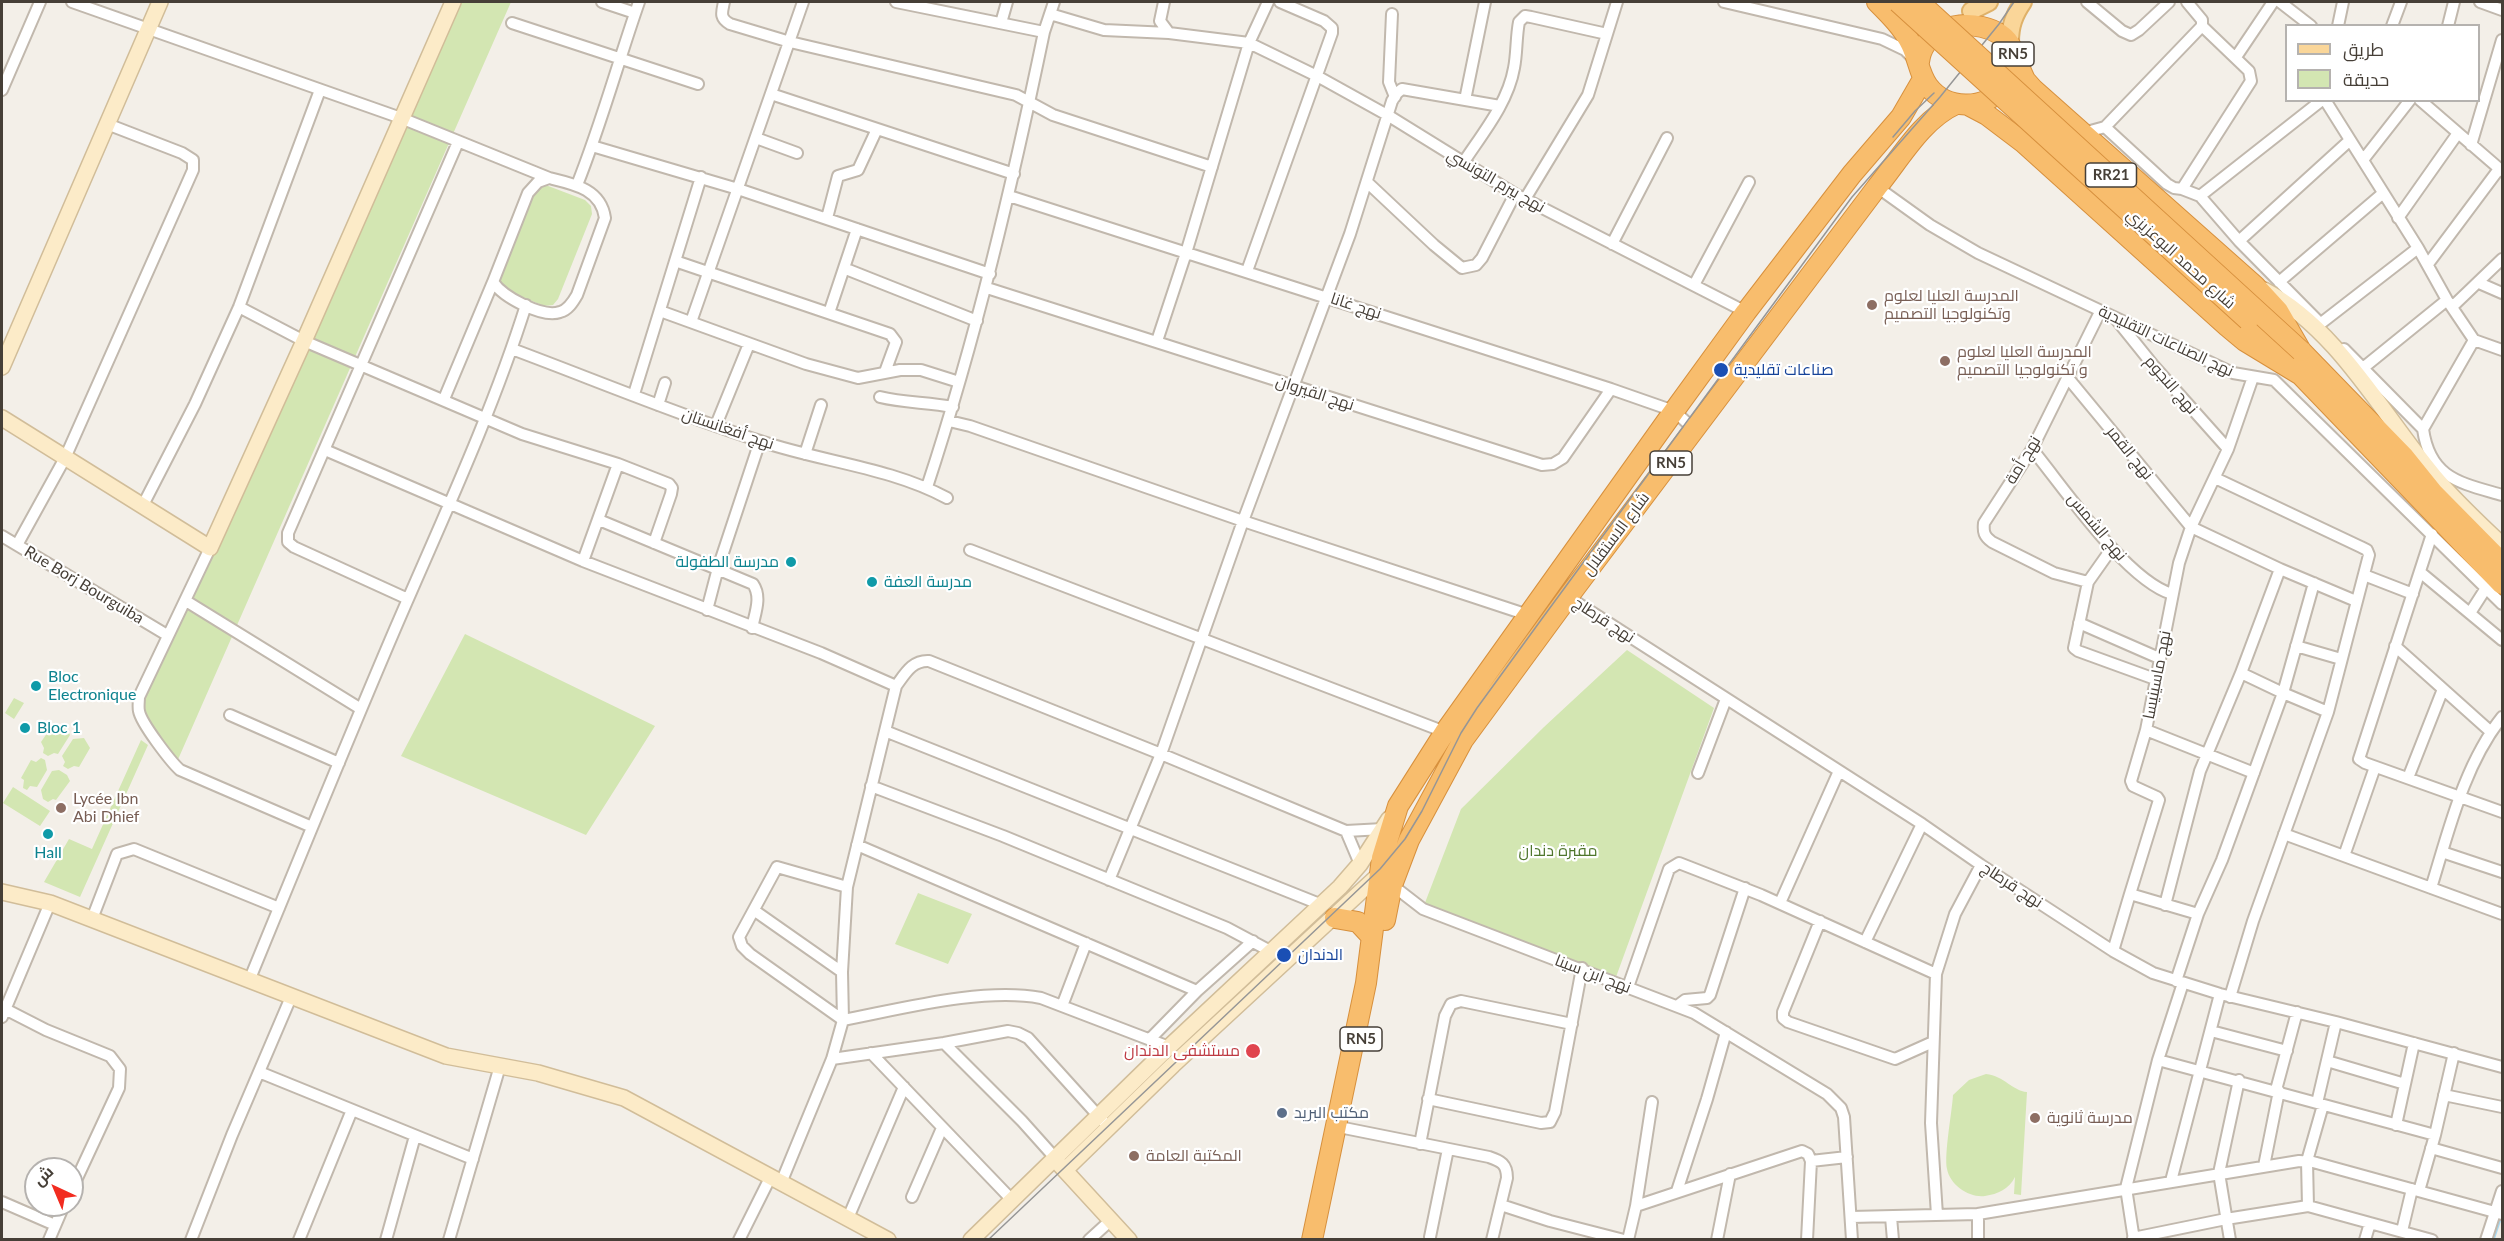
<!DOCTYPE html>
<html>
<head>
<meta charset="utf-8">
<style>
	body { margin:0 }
	#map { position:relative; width:2504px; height:1241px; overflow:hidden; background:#f3efe8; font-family:Lato,Cairo,sans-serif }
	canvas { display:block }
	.frame { position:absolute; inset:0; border:3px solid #463f37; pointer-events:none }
	.legend { position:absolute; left:2285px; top:24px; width:195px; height:78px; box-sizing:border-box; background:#fff; border:2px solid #b5b2af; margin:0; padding:8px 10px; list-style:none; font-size:18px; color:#463f37 }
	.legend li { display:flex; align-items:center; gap:12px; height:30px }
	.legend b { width:30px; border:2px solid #b5b2af }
	.north { position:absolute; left:24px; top:1157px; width:60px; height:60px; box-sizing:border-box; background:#fff; border:2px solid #b5b2af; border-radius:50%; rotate:316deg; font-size:16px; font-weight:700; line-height:24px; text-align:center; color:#463f37 }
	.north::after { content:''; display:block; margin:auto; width:21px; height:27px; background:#f22c20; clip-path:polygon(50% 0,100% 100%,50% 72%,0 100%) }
</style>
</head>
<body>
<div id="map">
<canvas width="2504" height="1241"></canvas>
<div class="frame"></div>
<ul class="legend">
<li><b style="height:8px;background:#fad699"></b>طريق</li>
<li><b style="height:16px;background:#d3e6b2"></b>حديقة</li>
</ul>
<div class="north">ش</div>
</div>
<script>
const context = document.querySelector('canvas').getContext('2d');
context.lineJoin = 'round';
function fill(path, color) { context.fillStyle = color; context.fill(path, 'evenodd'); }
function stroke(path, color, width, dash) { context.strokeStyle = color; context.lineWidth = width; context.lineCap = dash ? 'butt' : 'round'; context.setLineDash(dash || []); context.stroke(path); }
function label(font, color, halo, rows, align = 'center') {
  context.font = font + ' Lato,Cairo,sans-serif'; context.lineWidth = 4.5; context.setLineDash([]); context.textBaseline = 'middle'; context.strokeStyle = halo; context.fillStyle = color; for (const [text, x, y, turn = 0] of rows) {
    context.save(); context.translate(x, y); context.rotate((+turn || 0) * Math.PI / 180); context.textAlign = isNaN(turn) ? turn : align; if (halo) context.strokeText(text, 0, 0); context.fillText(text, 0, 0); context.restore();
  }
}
fill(new Path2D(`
	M 456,2 L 511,2 L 176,764 L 144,713 L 144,702 Z
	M 543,184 L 585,200 L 591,206 L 592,214 L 558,299 L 553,305 L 544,306 L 503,289 L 499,283 L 498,274 L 531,193 Z
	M 465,634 L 655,726 L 586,835 L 401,756 Z
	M 1627,650 L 1714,708 L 1616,977 L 1423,908 L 1461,809 L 1544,727 Z
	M 14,698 L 24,703 L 14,719 L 5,713 Z
	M 62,725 L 66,727 L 70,735 L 58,754 L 54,753 L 48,756 L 43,753 L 44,748 L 41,742 L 52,726 Z
	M 84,738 L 90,748 L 79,767 L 74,766 L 68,769 L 63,766 L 65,762 L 62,756 L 73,739 Z
	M 141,740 L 148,745 L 80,897 L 44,882 L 69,839 L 92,849 Z
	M 41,758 L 45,760 L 47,770 L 37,787 L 30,786 L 27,790 L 23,788 L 24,780 L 21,778 L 31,760 L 36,762 Z
	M 59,770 L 67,775 L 70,781 L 56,800 L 53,799 L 48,802 L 43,799 L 41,790 L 52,771 Z
	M 13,787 L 50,811 L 40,826 L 3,803 Z
	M 918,893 L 972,914 L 948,964 L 895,944 Z
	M 1986,1074 C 2004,1076 2013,1091 2027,1092 L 2021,1195 L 2014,1194 L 2015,1177 C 2009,1189 1998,1194 1985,1196 C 1969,1198 1950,1185 1947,1169 C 1944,1154 1952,1112 1953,1095 L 1969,1080 Z`), '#d3e6b2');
stroke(new Path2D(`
	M 2493,1240 L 2501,1216`), '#a6d7ee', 3);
const street = new Path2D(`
	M 72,2 L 401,118 L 549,178
	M 602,2 L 635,13
	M 724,2 C 722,12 719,18 730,24 L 790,42 L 1016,95 L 1053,115 L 1212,167
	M 896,2 L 1044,32
	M 1164,2 L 1160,21 L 1169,33
	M 1724,2 L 1882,39 L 1905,50 L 1912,57
	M 2087,2 L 2122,31 L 2131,35 L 2139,30 L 2169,2
	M 2280,2 L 2311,26
	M 2480,2 L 2502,10
	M 1050,14 L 1104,30 L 1169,33 L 1249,43 L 1317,76 L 1389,116 L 1515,194 L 1746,312
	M 1392,14 L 1389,82 L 1395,97
	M 512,23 L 698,84
	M 1001,23 L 1007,2
	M 2338,26 L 2343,2
	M 2392,26 L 2401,2
	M 2448,26 L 2454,2
	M 2236,57 L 2273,2
	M 2,90 L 40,2
	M 771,94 L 1014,174
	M 1465,100 L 1485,2
	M 2325,100 L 2418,248 L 2447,300 L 2474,340 L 2423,429
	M 2420,100 L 2502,171
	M 2105,127 L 2167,184 L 2174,188 L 2182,189 L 2251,81 L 2249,71 L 2202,26
	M 2083,133 L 2105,127 L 2202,26 L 2202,20 L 2187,2
	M 756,138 L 797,153
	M 2471,145 L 2502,40
	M 592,146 L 738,189 L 990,274
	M 2363,160 L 2410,100
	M 1463,163 C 1482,134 1508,103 1514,68 C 1517,53 1516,37 1519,22 L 1525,16 L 1531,17 L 1607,34
	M 549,178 C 574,184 601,189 605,218 L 577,295 C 573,302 568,310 560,312 C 542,318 503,297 493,282 L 528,193 L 538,182 Z
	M 1368,183 L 1434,245 L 1462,268 L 1476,265 L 1482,258 L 1515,194
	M 577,185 C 601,125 618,62 639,2
	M 1877,187 L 1930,225 L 1978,253 L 2233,373 L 2274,380 L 2502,604
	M 2182,189 L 2200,196 L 2322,100
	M 1009,196 L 1611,389 L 1674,411 L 1695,430
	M 2200,196 L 2239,241 L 2317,320
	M 1525,199 L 1588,95 L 1617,2
	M 827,218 L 838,176 L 858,170 L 877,129
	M 2398,218 L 2458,133
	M 2239,241 L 2349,141
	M 1612,244 L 1667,138
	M 675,261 L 890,334 L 896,342 L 885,372
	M 2428,264 L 2499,169
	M 846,269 L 977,321
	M 1247,271 L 1332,33 L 1332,28 L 1324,21 L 1280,2
	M 2279,282 L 2382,194
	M 2479,283 L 2502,293
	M 1694,285 L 1749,182
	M 987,288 L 1542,465 L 1553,464 L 1563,458 L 1611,389
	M 239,307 L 304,341 L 522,434 L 618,464 L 669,484 L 672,488 L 671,494 L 654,543
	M 2452,307 L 2502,259
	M 660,311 L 806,364 L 858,378 L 900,370 L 921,370 L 959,382
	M 2100,312 L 2032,449 L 1984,523 C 1983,532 1984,536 1992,542 L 2054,573 L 2088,582 L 2112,548
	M 829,313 L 857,229
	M 2116,319 L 2153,365 L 2228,449
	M 691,322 L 803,2
	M 2320,324 L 2418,248
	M 2474,340 L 2502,350
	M 1157,341 L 1186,253 L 1249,43 L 1268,2
	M 512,349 C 595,380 676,414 760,441 C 822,462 889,467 947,498
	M 2344,349 L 2423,429 C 2430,479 2461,483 2502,495
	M 2363,368 L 2447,300
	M 2068,378 L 2191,527 L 2280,569 L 2356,601
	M 634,394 L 701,177
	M 880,397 C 904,403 928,402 953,407
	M 444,399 L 493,282
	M 658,405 L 665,383
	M 949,421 L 970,426 L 1243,521 L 1531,616
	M 716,425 L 749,344
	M 2032,449 C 2064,488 2126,580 2172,594
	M 325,450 L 583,561 L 821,653 L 896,686
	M 805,454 L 821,405
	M 2215,478 L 2361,547 L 2367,550 L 2369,555 L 2328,712 L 2253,921 L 2230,997
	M 927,487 C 976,338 1012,186 1044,32 L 1054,2
	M 143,505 L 195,404 L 239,307 L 320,90
	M 599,520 L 753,584 C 762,597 755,613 752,628
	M 2432,534 L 2359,759 L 2365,763 L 2502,812
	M 2,536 L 167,635
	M 17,545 L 65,458 L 193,170 L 193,160 L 182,153 L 107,124
	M 210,548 L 139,697 C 139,701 138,707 139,711 C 141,723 171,762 180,770 L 312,827
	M 970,550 L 1445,732
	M 583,561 L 618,464
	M 2420,572 L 2502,640
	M 2364,575 L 2413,594
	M 2088,582 L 2074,648 L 2078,651 L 2155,679
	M 2314,583 L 2283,693 L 2328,712
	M 1568,597 L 1922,824 L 1981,865 L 2113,951 L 2153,973 L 2220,994 L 2336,1022 L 2502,1067
	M 408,599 L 294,547 L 288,542 L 288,533 L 458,142
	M 186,601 L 361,709
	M 707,610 L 718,568 L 760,441
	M 2470,613 L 2486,588
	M 2079,623 L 2159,658
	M 2296,646 L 2341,659
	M 2395,646 L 2491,732
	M 230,715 L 339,763
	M 2146,730 L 2254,773
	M 885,731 L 1322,905
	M 1698,773 L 1726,699
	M 2408,778 L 2443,689
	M 871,786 L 1003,836 L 1227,928 L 1272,952
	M 1346,831 L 1360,864
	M 2284,834 L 2502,914
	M 857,845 L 1197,991
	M 2442,852 L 2502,872
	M 2344,856 L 2375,767
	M 1109,880 L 1161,754 L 1243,521 L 1350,234 L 1392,101 L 1397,93 L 1402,89 L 1500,106
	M 1392,885 L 1423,909 L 1694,1013 L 1827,1094 L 1841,1108 L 1844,1117 L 1852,1240
	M 847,887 L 777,867 L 739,937 L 742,946 L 750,954 L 843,1020 C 901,1009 983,987 1041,998 L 1169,1047
	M 2431,888 C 2449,830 2464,765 2502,717
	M 1780,903 L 1839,771
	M 2165,905 L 2200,771 L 2241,673
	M 755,911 L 842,972
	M 2198,914 L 2130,894 L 2159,800 L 2157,797 L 2133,786 L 2131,781 L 2146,730 L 2179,563 L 2191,527 L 2228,449 L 2253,377
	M 92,919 L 117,854 L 134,849 L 279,908
	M 1820,921 L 1783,1012 L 1783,1018 L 1788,1022 L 1895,1059 L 1933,1042
	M 1865,942 L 1922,824
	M 2113,951 L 2130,894
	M 249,981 C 297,864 345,746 395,629 C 441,522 491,416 526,305
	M 2176,981 L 2198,914 L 2222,860 L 2283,693 L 2241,673 L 2280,569
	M 1628,987 L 1669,869 L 1679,863 L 1761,895 L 1936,974
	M 1062,1006 L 1086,943
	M 1677,1006 L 1685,1000 L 1707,998 L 1710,995 L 1745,888
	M 5,1009 L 46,1030 L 110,1056 L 120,1069 L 119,1088 L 72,1189
	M 2,1017 L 50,903
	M 2211,1031 L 2287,1051
	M 1150,1039 L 1197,991 L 1253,941
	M 944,1043 L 1022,1121 L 1056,1159
	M 871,1053 L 1013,1201
	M 832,1059 L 944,1043 L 1008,1031 L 1018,1033 L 1028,1038 L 1103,1121
	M 2158,1060 L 2435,1135 L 2419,1191
	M 2327,1061 L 2405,1084
	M 259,1072 L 473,1159
	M 2276,1090 L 2297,1012
	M 2444,1095 L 2502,1107
	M 1428,1099 L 1541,1123 L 1550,1122 L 1555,1112 L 1582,968
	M 2317,1103 L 2336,1022
	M 2396,1125 L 2414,1043
	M 1334,1126 L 1489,1157 C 1501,1161 1507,1164 1507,1178 L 1492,1240
	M 2435,1135 L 2454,1053
	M 1420,1144 L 1445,1016 L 1451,1004 L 1461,1001 L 1572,1024
	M 2431,1148 L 2502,1168
	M 1811,1161 L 1847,1157
	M 2264,1166 L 2279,1091
	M 2171,1181 L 2220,994
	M 781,1183 L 832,1059 L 843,1020 L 842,972 L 847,887 L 896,686 C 905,674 912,660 929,661 L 1161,754 L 1346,831 L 1383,829
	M 1677,1191 L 1707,1099 L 1726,1032
	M 912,1197 L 942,1128
	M 2,1202 L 55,1225
	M 1501,1205 L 1550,1221 L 1624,1240
	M 1636,1206 L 1652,1102
	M 2308,1206 L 2307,1161 L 2323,1105
	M 1937,1215 L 1931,1123 L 1936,974 L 1955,914 L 1981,865
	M 1851,1217 L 1978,1214
	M 1891,1217 L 1893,1240
	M 848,1218 L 904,1087
	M 2402,1231 L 2412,1189
	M 1430,1237 L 1448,1149
	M 2133,1238 L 2226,1219 L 2308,1206 L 2432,1240
	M 49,1240 L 64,1205
	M 191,1240 L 232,1135 L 291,997
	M 299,1240 L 352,1110
	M 386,1240 L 415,1136
	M 449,1240 L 500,1066
	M 739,1240 L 770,1178
	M 1089,1240 L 1111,1220
	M 1628,1240 L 1636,1206 L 1802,1151 L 1808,1154 L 1811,1161 L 1807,1240
	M 1717,1240 L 1730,1174
	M 1978,1240 L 1978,1214 L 2299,1161 L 2313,1162 L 2502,1214
	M 2134,1240 L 2126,1188 L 2158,1060 L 2183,983
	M 2230,1240 L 2219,1173 L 2239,1080
	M 2365,1240 L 2370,1223
	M 2486,1240 L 2502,1191`);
const secondary = new Path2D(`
	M 2264,290 C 2338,329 2382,414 2434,476 C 2455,501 2479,523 2502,545
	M 2,367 L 160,2
	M 2,418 L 210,548 L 304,341 L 453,2
	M 2,892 L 50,903 L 446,1056 L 538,1073 L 624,1098 L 888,1240
	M 1060,1165 L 1129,1240
	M 1065,1170 L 1173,1065 L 1382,872
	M 971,1240 L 1169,1047 L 1340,887 L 1360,864 L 1389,819`);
const primary = new Path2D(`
	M 1971,11 L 1989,2
	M 2010,42 C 2010,26 2014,15 2023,2`);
const highway = new Path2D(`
	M 1877,2 C 1890,15 1903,28 1911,44 C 1918,58 1919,74 1928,86 C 1946,110 1985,111 2003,87 C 2051,22 1926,0 1919,62
	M 2013,53 L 2025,80 L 2033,89 L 2255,286 L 2278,311 L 2301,351 L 2404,457 L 2433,493 L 2502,563
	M 1968,105 L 1987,115 L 2024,143 L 2227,326 L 2245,341 L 2301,375
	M 2248,320 L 2502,584
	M 1335,918 L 1358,922 L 1371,936
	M 1385,920 L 1392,885 L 1409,840 L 1463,740 L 1568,597 L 1877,187 C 1900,159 1922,119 1956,104
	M 1312,1240 L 1366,983 L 1382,858 L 1398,806 L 1445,732 L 1674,411 L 1746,312 L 1852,174 L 1901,117 L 1923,79`);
stroke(street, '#c1b8ad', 14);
stroke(secondary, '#d1bd99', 18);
stroke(primary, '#dfb169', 20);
stroke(highway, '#d7903d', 22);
stroke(street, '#fff', 10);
stroke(secondary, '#fcebc8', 15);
stroke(primary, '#fad699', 16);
stroke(highway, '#f8bd6d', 20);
stroke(new Path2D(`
	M 1893,137 L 1915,111 L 1934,93
	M 988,1240 L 1380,869 L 1405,839 L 1422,811 L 1461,733 L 1477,708 L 1541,620 L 1852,197 L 1940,97 L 1999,24 L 2014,2`), '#969696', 1.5);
const highwayBridge = new Path2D(`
	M 1898,2 L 2248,320
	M 1919,2 L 2301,351`);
stroke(highwayBridge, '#d7903d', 22, []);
stroke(highwayBridge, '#f8bd6d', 20);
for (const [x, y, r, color] of [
	[1872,305,6,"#8d6e63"],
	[1945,361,6,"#8d6e63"],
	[1721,370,8,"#1a4fb4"],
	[791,562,6,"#0f9aa8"],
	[872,582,6,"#0f9aa8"],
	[36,686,6,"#0f9aa8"],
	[25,728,6,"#0f9aa8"],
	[61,808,6,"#8d6e63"],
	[48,834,6,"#0f9aa8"],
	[1284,955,8,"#1a4fb4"],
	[1253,1051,8,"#e0444e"],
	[1282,1113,6,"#5c6f8a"],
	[2035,1118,6,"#8d6e63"],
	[1134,1156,6,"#8d6e63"]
]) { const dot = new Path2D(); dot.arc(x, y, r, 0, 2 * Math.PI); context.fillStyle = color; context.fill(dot); stroke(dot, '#fff', 2); }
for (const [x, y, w] of [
	[2013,54,42],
	[2111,175,51],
	[1671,463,42],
	[1361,1039,42]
]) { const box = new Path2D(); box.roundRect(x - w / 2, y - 12, w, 24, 4.5); context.fillStyle = '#fff'; context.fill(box); stroke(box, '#463f37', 1.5); }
label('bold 15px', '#463f37', null, [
	["RN5",2013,54],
	["RR21",2111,175],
	["RN5",1671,463],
	["RN5",1361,1039]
]);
label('16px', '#463f37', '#fff', [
	["نهج بيرم التونسي",1496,181,30],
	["شارع محمد البوعزيزي",2181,259,42],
	["نهج غانا",1356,306,18],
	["نهج الصناعات التقليدية",2166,341,25],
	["نهج النجوم",2171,385,49],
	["نهج القيروان",1315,393,18],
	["نهج أفغانستان",728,429,19],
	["نهج القمر",2130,453,51],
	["نهج أمة",2023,460,-59],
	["نهج الشمس",2097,527,50],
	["شارع الاستقلال",1616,534,-53],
	["Rue Borj Bourguiba",84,585,31],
	["نهج قرطاج",1604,620,33],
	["نهج ماسينيسا",2157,675,-79],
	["نهج قرطاج",2012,885,33],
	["نهج ابن سينا",1593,974,21]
]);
label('16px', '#785e54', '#fff', [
	["المدرسة العليا لعلوم",1884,296],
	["وتكنولوجيا التصميم",1884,314],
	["المدرسة العليا لعلوم",1957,352],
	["و تكنولوجيا التصميم",1957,370],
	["Lycée Ibn",73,799],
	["Abi Dhief",73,817],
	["مدرسة ثانوية",2047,1118],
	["المكتبة العامة",1146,1156]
], 'left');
label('16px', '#164399', '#fff', [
	["صناعات تقليدية",1734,370],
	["الدندان",1298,955]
], 'left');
label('16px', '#0d838f', '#fff', [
	["مدرسة الطفولة",779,562,"right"],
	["مدرسة العفة",884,582],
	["Bloc",48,677],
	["Electronique",48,695],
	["Bloc 1",37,728],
	["Hall",48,853,"center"]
], 'left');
label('16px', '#4f762c', '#fff', [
	["مقبرة دندان",1558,851]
]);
label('16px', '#be3a42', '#fff', [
	["مستشفى الدندان",1240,1051]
], 'right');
label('16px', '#4e5e75', '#fff', [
	["مكتب البريد",1294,1113]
], 'left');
</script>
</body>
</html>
